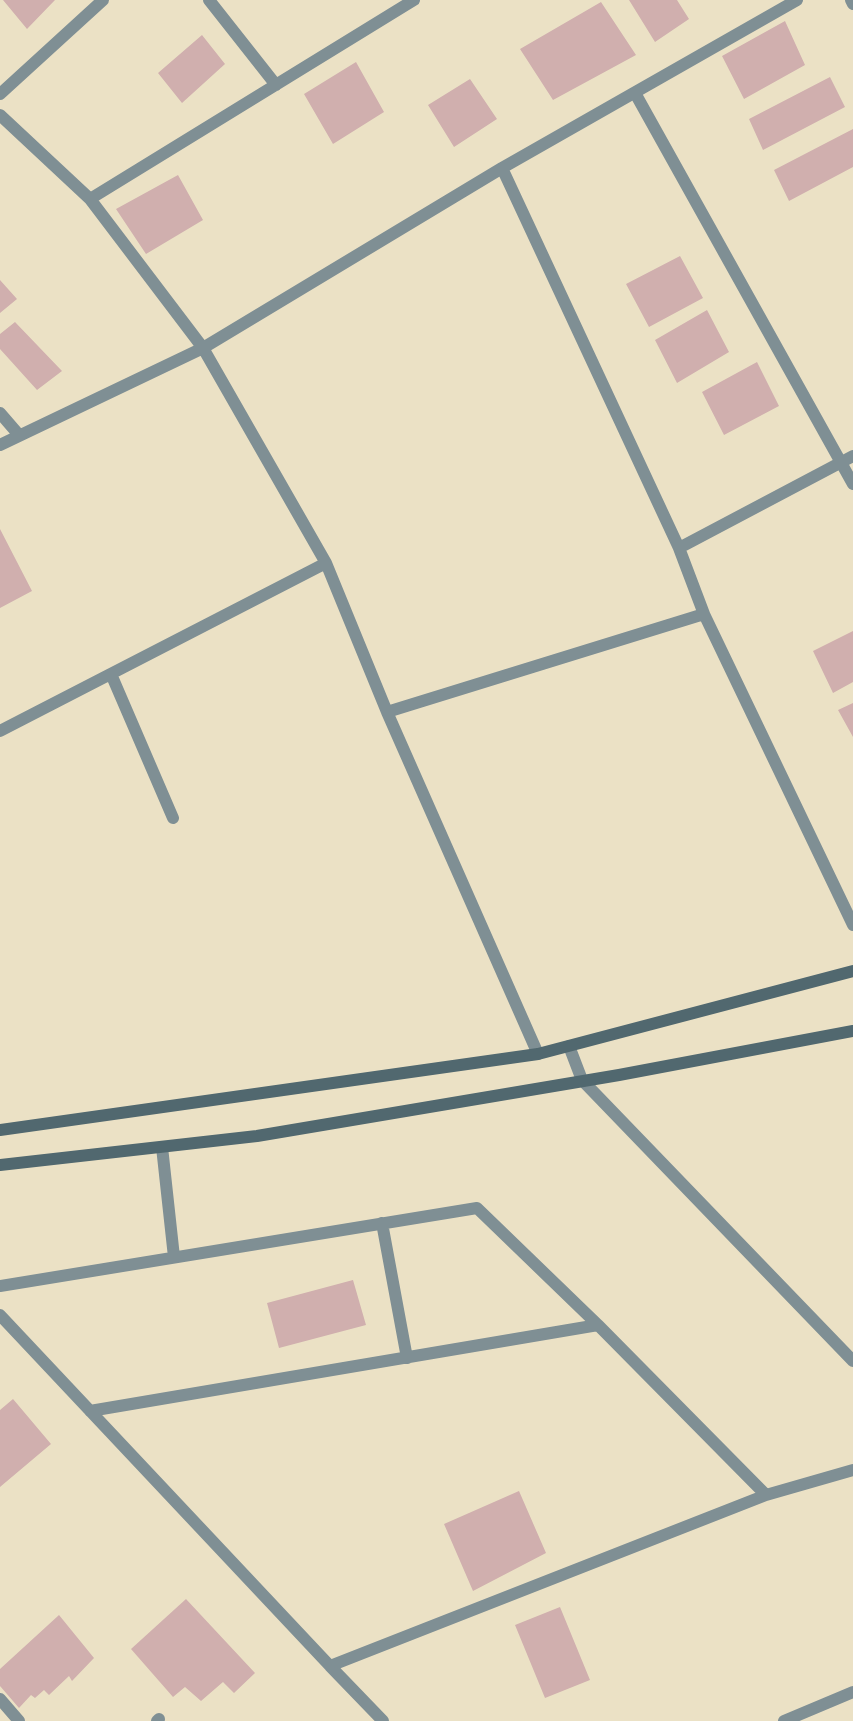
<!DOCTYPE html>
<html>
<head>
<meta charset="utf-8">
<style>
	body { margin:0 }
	canvas { display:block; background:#ebe1c5 }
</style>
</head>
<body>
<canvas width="853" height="1721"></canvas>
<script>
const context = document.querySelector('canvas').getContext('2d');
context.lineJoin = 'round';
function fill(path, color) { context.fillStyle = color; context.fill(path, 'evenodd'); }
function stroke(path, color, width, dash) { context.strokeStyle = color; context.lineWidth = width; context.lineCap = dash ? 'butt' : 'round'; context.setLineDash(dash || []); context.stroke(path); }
fill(new Path2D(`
	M 3,0 L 55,0 L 27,29 Z
	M 629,0 L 677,0 L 689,19 L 655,42 Z
	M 601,2 L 636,55 L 553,100 L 520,49 Z
	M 785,21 L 805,65 L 744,99 L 722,56 Z
	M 202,35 L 225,64 L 182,103 L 158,73 Z
	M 356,62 L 384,112 L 333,144 L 304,94 Z
	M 830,77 L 845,107 L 763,150 L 749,119 Z
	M 470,79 L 497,119 L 454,147 L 428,105 Z
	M 853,129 L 853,167 L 789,201 L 774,170 Z
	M 178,175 L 203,220 L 146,254 L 116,209 Z
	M 680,256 L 703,298 L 649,327 L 626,284 Z
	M 0,280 L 17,299 L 0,313 Z
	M 707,310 L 729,352 L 677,383 L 655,340 Z
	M 15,322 L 62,371 L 37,390 L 0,349 L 0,334 Z
	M 757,362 L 779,406 L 724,435 L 702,392 Z
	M 0,529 L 32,591 L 0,608 Z
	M 853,631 L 853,682 L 833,693 L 813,651 Z
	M 853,703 L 853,737 L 838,710 Z
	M 353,1280 L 366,1325 L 279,1348 L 267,1303 Z
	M 13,1399 L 51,1444 L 0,1487 L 0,1410 Z
	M 519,1491 L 546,1553 L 473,1591 L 444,1524 Z
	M 186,1599 L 255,1673 L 234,1693 L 223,1682 L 201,1701 L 185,1687 L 173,1697 L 131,1649 Z
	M 560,1607 L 590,1680 L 545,1698 L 515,1625 Z
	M 59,1615 L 94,1658 L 72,1681 L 69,1676 L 49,1695 L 44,1690 L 35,1698 L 31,1695 L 19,1708 L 0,1686 L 0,1669 Z`), '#d0afae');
stroke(new Path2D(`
	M 209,0 L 276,85
	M 414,0 L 90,199 L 203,348 L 502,168 L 797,0
	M 851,0 L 853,4
	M 635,93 L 853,484
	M 0,94 L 103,0
	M 0,115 L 90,199
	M 0,413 L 19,435
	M 0,445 L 203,348 L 326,563
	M 679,548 L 853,456
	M 704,614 L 853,925
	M 111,674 L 173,818
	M 387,712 L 538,1054
	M 0,731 L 326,563 L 387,712 L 704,614 L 679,548 L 502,168
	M 162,1147 L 174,1257
	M 382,1223 L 407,1358
	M 0,1286 L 477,1208 L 598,1325 L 766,1495
	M 0,1315 L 330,1666
	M 90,1411 L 598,1325
	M 0,1699 L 19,1721
	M 157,1721 L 159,1719
	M 383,1721 L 330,1666 L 766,1495 L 853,1470
	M 784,1721 L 853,1692`), '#7f8f94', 12);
stroke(new Path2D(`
	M 569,1046 L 582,1080 L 853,1361`), '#7f8f94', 12);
stroke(new Path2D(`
	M 0,1130 L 538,1054 L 853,971
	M 0,1165 L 257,1136 L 619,1075 L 853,1031`), '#51686f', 12);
</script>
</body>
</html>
